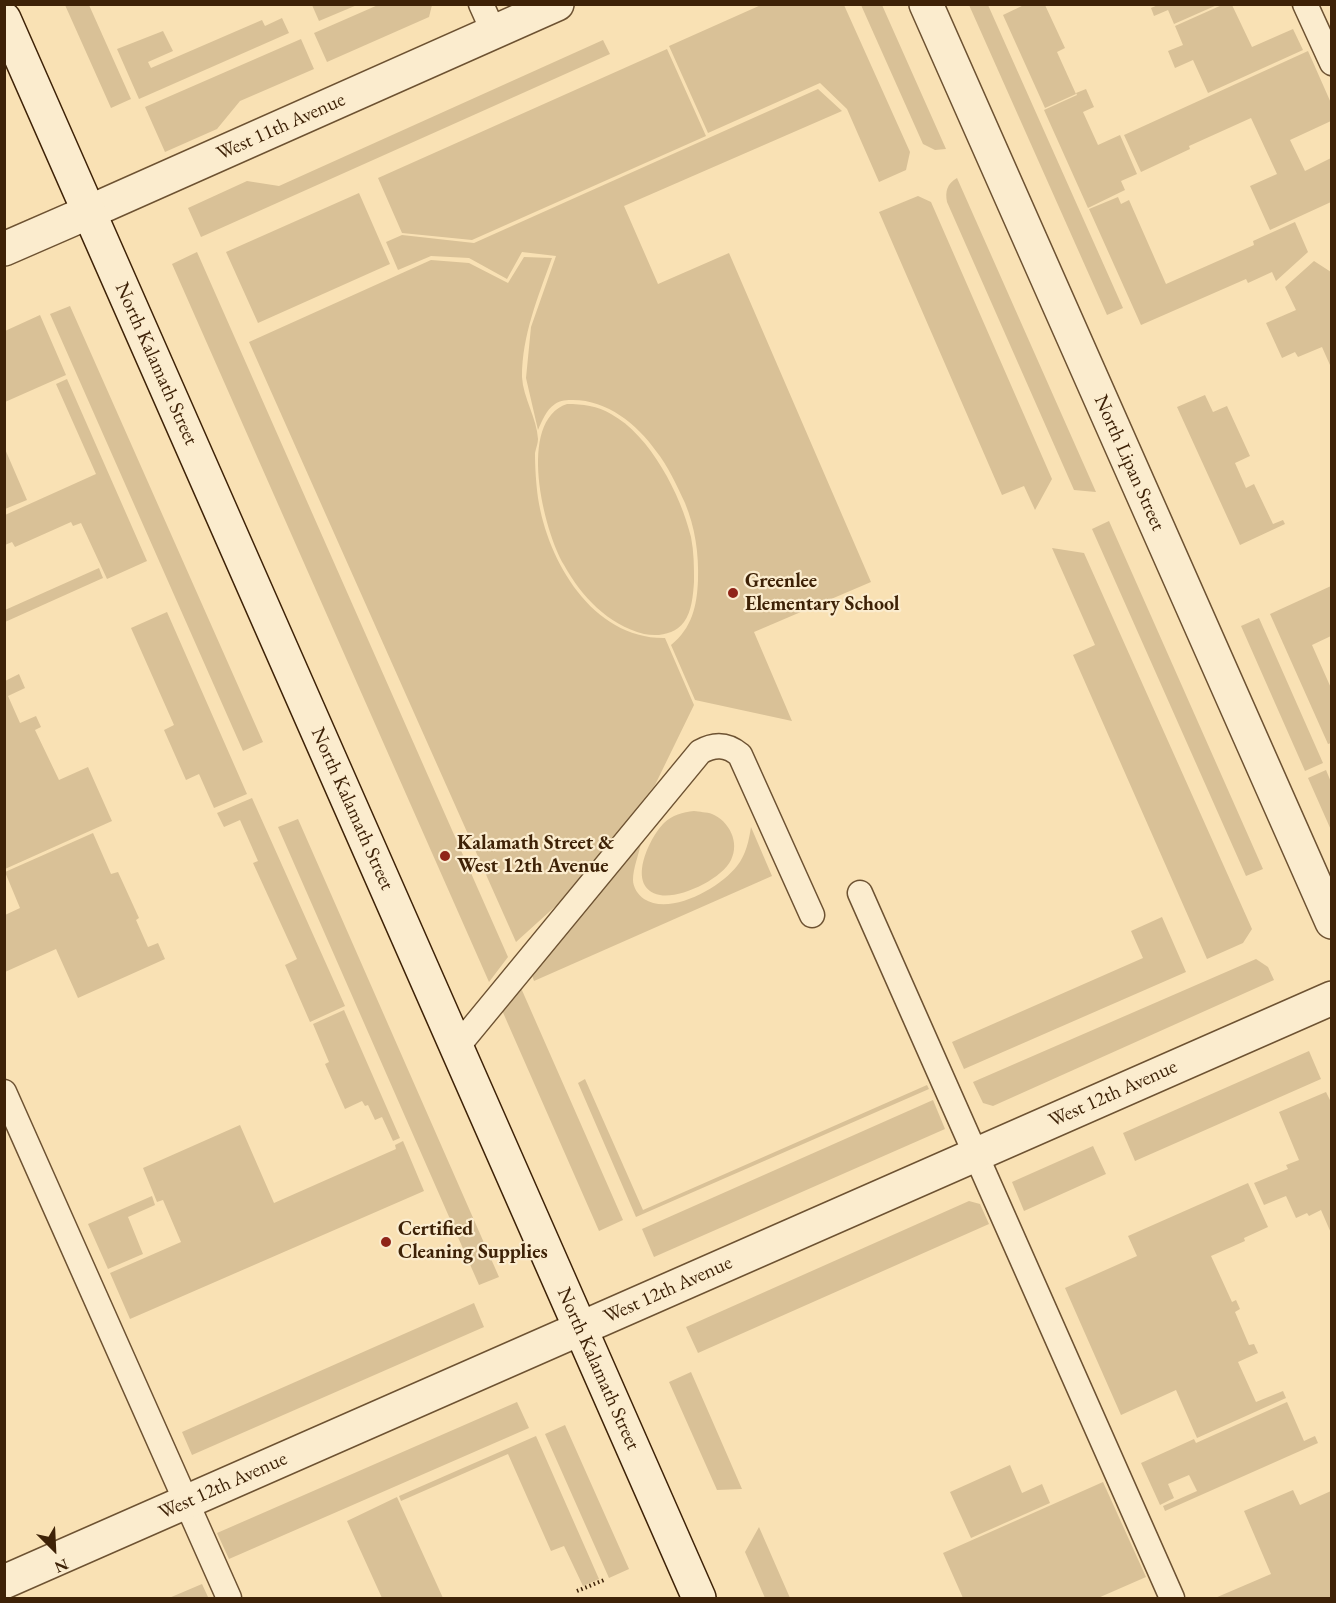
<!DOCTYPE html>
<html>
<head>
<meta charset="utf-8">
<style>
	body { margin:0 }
	#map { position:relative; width:1336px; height:1603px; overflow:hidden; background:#f9e1b4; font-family:"EB Garamond",serif }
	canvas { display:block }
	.frame { position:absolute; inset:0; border:6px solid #3e2207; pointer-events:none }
	.north { position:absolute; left:24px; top:1519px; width:60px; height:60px; -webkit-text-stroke:4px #fbecce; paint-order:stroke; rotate:156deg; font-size:16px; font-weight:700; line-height:24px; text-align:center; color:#3e2207 }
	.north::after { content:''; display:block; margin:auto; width:21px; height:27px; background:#3e2207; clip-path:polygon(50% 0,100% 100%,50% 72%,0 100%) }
</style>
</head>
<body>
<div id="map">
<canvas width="1336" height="1603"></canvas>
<div class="frame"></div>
<div class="north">N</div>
</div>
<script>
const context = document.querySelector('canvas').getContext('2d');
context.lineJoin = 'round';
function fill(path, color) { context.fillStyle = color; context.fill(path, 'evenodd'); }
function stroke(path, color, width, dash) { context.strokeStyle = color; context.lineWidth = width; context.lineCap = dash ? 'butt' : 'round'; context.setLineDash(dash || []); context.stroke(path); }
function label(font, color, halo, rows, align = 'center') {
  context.font = font + ' "EB Garamond",serif'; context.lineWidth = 4.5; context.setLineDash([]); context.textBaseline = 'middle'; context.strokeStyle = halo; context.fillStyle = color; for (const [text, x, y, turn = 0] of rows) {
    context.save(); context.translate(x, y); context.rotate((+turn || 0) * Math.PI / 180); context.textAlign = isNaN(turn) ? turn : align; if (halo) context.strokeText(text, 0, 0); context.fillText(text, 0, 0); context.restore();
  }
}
fill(new Path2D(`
	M 1026,4 L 1045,5 L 1065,48 L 1057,52 L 1076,94 L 1045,108 L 1003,15 Z
	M 65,5 L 89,5 L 131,99 L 111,108 Z
	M 312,5 L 357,5 L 319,21 Z
	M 378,5 L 432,5 L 429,17 L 327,62 L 314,33 Z
	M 761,5 L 844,5 L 910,152 L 906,170 L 879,182 L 847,109 L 820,83 L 708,133 L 669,46 Z
	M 861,5 L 882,5 L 946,149 L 935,150 L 923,144 Z
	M 969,5 L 988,5 L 1123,308 L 1107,315 Z
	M 1158,5 L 1158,4 L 1217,5 L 1174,24 L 1168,10 L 1154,16 L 1151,8 Z
	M 1222,5 L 1232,5 L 1252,47 L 1293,29 L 1303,50 L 1208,93 L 1193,60 L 1175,68 L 1168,51 L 1183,45 L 1175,26 Z
	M 282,18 L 289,33 L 139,99 L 117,49 L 163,31 L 173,51 L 148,62 L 151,68 L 262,20 L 265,26 Z
	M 301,39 L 314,69 L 240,101 L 217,129 L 165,152 L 145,107 Z
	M 603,40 L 610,54 L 201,237 L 188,208 L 247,181 L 279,186 Z
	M 667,49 L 706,136 L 472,240 L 402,233 L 378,178 Z
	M 1308,51 L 1331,103 L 1331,121 L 1290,140 L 1305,171 L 1331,158 L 1331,202 L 1270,230 L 1250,186 L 1277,174 L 1251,118 L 1189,146 L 1190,149 L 1141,172 L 1124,135 Z
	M 818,89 L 842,111 L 624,206 L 658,284 L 729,253 L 871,582 L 754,632 L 792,721 L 695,700 L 671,645 C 692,628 697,606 698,580 C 699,554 695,527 685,503 C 677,486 668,466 656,451 C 637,424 607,400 573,400 C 568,400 560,400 555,404 C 546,410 542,421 538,430 L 526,378 L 531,327 L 556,256 L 522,252 L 507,279 L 469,258 L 431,256 L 398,270 L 386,242 L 402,235 L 474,243 Z
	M 1086,89 L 1094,107 L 1083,112 L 1098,145 L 1120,135 L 1137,174 L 1121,181 L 1125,190 L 1088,208 L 1044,110 L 1077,95 L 1076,93 Z
	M 957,178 L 1096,492 L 1074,490 L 947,202 C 945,191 947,184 957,178 Z
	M 359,193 L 390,264 L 258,323 L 226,252 Z
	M 918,196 L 931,202 L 1052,479 L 1035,510 L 1024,486 L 1002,495 L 879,212 Z
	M 1118,197 L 1121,204 L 1129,200 L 1166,284 L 1254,245 L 1253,241 L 1295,222 L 1308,252 L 1276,281 L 1272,272 L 1248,283 L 1246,279 L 1141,325 L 1089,209 Z
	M 197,252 L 508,957 L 489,982 L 172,264 Z
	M 524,257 L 552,258 C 538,297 522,335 522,377 C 523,398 537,418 538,439 C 538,443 536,448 535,453 C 535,467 536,484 538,498 C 548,562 593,639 665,638 L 694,705 L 655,785 L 569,894 L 516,942 L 249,342 L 431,260 L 469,263 L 508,283 Z
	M 1314,261 L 1331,272 L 1332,364 L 1330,365 L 1322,347 L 1298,357 L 1295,352 L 1282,358 L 1266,323 L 1296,310 L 1285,287 Z
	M 70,306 L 263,742 L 243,751 L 50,314 Z
	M 40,315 L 66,375 L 5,402 L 5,331 Z
	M 67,379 L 147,561 L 107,579 L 81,523 L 73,526 L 71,522 L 15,547 L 12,542 L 5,545 L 5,515 L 96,474 L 56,384 Z
	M 1205,395 L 1213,412 L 1227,406 L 1250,456 L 1235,463 L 1246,488 L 1254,484 L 1273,524 L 1283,520 L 1285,524 L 1240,545 L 1177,407 Z
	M 567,404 C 582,404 598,406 611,414 C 650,435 681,495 691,537 C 694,552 694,567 694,582 C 693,595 692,611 684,622 C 675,634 659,637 644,634 C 607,624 582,597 564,565 C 544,531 516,421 567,404 Z
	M 5,449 L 27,500 L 5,509 L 4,509 Z
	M 1109,521 L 1263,869 L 1246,876 L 1092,529 Z
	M 1052,548 L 1084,553 L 1252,929 L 1243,943 L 1207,959 L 1073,655 L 1095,645 Z
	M 99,568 L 103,578 L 5,622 L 5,610 Z
	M 1331,586 L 1331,636 L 1312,645 L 1331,688 L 1331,743 L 1328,744 L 1270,614 Z
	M 167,612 L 247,794 L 214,808 L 199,774 L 186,780 L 164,730 L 174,725 L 131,628 Z
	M 1259,618 L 1323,763 L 1305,771 L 1241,626 Z
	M 19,674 L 25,688 L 8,696 L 20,723 L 36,716 L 41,727 L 35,730 L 59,780 L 88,767 L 112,821 L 5,869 L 5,681 Z
	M 1326,770 L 1331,782 L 1331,830 L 1308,778 Z
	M 252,798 L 345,1006 L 310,1022 L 285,965 L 297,959 L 253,863 L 258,861 L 240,820 L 224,827 L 217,813 Z
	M 694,811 C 699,812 707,812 712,814 C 729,821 740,842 731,860 C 722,879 680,899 660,895 C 625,888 649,838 664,823 C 672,815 683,812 694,811 Z
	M 298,819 L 499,1277 L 479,1285 L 278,827 Z
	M 751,827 L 772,876 L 534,981 L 532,975 L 641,843 C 639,854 633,868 633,880 C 633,887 638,895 644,899 C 670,916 720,888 737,866 C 746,855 749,840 751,827 Z
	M 93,833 L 111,874 L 118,872 L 139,918 L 136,920 L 148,947 L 158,943 L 165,959 L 78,998 L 56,949 L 5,972 L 5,915 L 20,908 L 5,872 Z
	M 1162,917 L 1186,972 L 964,1069 L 952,1042 L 1143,958 L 1131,931 Z
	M 1256,959 L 1268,967 L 1274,980 L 993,1106 L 983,1103 L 973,1082 Z
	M 521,988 L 623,1220 L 599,1231 L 501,1008 Z
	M 344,1010 L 400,1138 L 393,1141 L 382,1117 L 375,1120 L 368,1105 L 365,1106 L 362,1101 L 345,1109 L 325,1064 L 329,1062 L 313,1024 Z
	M 1309,1051 L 1321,1079 L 1135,1161 L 1123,1133 Z
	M 585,1079 L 643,1210 L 927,1085 L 929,1089 L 636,1217 L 578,1083 Z
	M 1326,1092 L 1332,1104 L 1331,1233 L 1321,1210 L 1309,1216 L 1307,1213 L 1296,1218 L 1286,1196 L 1264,1205 L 1254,1183 L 1288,1169 L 1286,1165 L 1299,1160 L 1279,1112 Z
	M 933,1100 L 945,1129 L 654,1257 L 642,1229 Z
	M 240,1125 L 274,1203 L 396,1149 L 395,1145 L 403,1141 L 424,1191 L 130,1319 L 110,1273 L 181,1242 L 163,1200 L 157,1202 L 143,1168 Z
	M 1093,1146 L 1106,1174 L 1024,1211 L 1012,1182 Z
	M 1248,1183 L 1268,1227 L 1244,1238 L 1245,1241 L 1211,1256 L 1232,1302 L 1236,1300 L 1240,1309 L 1235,1312 L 1249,1345 L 1254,1344 L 1258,1353 L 1238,1362 L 1256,1402 L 1283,1391 L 1286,1398 L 1197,1438 L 1176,1390 L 1121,1415 L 1065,1288 L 1137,1256 L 1128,1236 Z
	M 152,1196 L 155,1205 L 128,1217 L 143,1254 L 108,1269 L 88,1224 Z
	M 969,1201 L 980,1204 L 989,1224 L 698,1353 L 686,1327 Z
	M 474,1303 L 484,1327 L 192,1455 L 182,1432 Z
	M 691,1372 L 742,1489 L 717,1490 L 669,1382 Z
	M 517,1402 L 529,1428 L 229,1559 L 217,1533 Z
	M 1287,1402 L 1304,1441 L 1315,1436 L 1318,1443 L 1165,1511 L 1163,1506 L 1197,1491 L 1189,1475 L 1168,1484 L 1174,1498 L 1160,1505 L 1141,1463 L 1194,1439 L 1196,1443 Z
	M 565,1425 L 629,1569 L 609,1578 L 545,1434 Z
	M 536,1436 L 599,1579 L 583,1586 L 564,1546 L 551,1551 L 508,1454 L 401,1501 L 399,1496 Z
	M 1010,1465 L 1022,1493 L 1042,1484 L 1050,1503 L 971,1538 L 950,1492 Z
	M 1103,1482 L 1146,1577 L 1098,1598 L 963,1598 L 943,1553 Z
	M 1293,1490 L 1300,1505 L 1331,1491 L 1331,1598 L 1215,1598 L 1271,1574 L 1244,1511 Z
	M 397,1497 L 443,1598 L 382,1598 L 347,1521 Z
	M 759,1527 L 790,1598 L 765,1598 L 745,1552 Z
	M 202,1584 L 208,1597 L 206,1598 L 169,1598 Z`), '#d9c197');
const service = new Path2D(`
	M 481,4 L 494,33
	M 1305,4 L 1332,63
	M 860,893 L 1172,1598
	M 457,1047 L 700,752 C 714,744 727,744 740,755 L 812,915
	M 4,1092 L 229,1598`);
const minor = new Path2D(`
	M 926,4 L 1332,922
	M 89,212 L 557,4
	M 4,1582 L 1332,998`);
const tertiary = new Path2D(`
	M 4,249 L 89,212`);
const secondary = new Path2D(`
	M 4,19 L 699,1598`);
stroke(service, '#6d5232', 27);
stroke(minor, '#6d5232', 36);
stroke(tertiary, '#6d5232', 36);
stroke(secondary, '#3e2207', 36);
stroke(new Path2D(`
	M 577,1591 L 604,1580`), '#3e2207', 4, [1.5, 3]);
stroke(service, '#fbecce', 24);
stroke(minor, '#fbecce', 33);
stroke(tertiary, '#fbecce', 33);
stroke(secondary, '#fbecce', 33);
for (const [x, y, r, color] of [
	[733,593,6,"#8f2418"],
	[445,856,6,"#8f2418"],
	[386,1242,6,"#8f2418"]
]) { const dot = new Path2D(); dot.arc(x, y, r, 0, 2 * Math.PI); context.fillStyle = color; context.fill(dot); stroke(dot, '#fbecce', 2); }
label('20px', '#3e2207', '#fbecce', [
	["West 11th Avenue",281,127,-24],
	["North Kalamath Street",156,364,66],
	["North Lipan Street",1129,463,66],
	["North Kalamath Street",352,809,66],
	["West 12th Avenue",1113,1094,-24],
	["West 12th Avenue",668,1290,-24],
	["North Kalamath Street",598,1369,66],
	["West 12th Avenue",223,1486,-24]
]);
label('bold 20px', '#3e2207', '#fbecce', [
	["Greenlee",745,582],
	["Elementary School",745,605],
	["Kalamath Street &",457,844],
	["West 12th Avenue",457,867],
	["Certified",398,1230],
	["Cleaning Supplies",398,1253]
], 'left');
</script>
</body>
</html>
